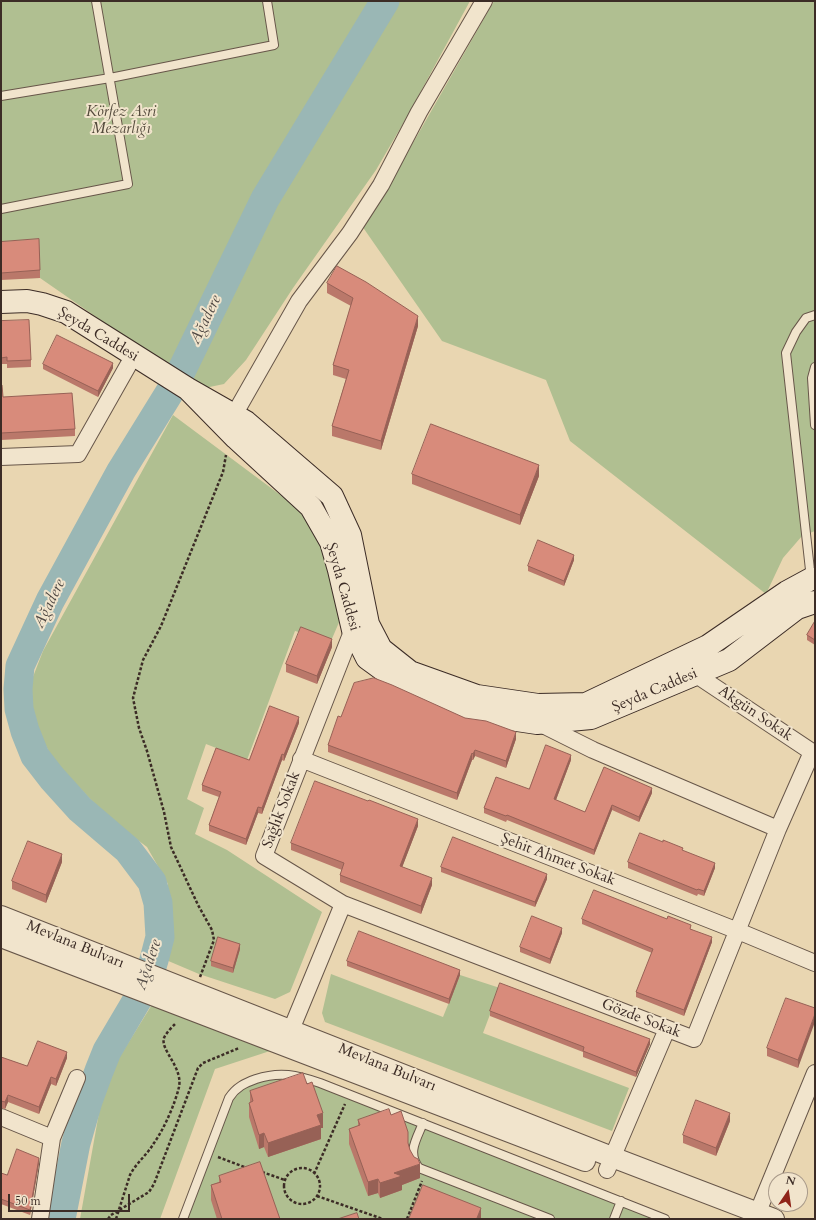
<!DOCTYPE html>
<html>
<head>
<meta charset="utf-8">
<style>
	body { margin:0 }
	#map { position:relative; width:816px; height:1220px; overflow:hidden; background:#e9d6b1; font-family:Cardo,serif }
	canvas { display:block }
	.frame { position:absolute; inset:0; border:2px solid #3c2c26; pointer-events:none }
	.north { position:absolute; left:768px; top:1172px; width:40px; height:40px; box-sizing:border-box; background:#f1e4cc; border:1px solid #a99a8a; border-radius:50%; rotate:13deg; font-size:11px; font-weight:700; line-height:16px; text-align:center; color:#3c2c26 }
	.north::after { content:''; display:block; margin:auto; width:14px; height:18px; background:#8f2418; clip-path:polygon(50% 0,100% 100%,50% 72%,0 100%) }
	.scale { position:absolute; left:8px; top:1194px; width:122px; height:18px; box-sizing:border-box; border:2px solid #3c2c26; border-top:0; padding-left:5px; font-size:12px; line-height:14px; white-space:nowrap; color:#3c2c26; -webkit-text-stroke:3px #f1e4cc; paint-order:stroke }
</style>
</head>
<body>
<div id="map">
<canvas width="816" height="1220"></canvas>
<div class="frame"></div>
<div class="north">N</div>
<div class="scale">50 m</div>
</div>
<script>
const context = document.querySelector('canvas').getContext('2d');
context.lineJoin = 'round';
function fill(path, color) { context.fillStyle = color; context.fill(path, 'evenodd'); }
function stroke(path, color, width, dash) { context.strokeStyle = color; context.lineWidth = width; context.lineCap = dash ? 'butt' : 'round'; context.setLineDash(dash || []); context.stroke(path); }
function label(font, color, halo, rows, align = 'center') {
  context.font = font + ' Cardo,serif'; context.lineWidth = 4; context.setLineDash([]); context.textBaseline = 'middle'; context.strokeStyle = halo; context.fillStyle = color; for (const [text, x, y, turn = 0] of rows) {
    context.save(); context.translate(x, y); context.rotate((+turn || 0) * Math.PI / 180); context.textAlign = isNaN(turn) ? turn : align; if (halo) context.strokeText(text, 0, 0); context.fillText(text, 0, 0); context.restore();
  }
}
fill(new Path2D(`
	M 1,1 L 470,1 L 408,115 L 376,170 L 293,288 L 246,360 L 224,384 L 200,389 L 40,278 L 1,279 Z
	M 494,1 L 815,1 L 815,531 L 802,536 L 783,558 L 766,594 L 570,441 L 546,380 L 442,341 L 362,226 L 393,178 Z
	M 173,415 L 310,517 L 322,540 L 343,613 L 331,641 L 295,631 L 247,760 L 206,744 L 187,799 L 204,808 L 195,834 L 227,850 L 322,912 L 290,992 L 275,999 L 199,974 L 166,960 L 168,884 L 147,847 L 110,819 L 54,762 L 34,722 L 29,687 L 43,651 Z
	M 331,974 L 443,1017 L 460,975 L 500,988 L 483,1033 L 629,1088 L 612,1131 L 325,1022 L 322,1013 Z
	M 153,1003 L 273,1050 L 215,1069 L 160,1219 L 80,1219 L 102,1096 L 117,1061 Z
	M 269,1075 L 304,1078 L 665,1219 L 183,1219 L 234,1091 Z`), '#b0bf91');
stroke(new Path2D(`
	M 61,1219 L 76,1143 L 88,1101 L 99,1071 L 107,1051 L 146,985 L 154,960 L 160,937 L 158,903 L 152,882 L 128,850 L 80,809 L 52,778 L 35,756 L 25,731 L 19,709 L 18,689 L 20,666 L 50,601 L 121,471 L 176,382 L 265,199 L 385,1`), '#9ab7b5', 29);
const service = new Path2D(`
	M 1,96 L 110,78 L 274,45 L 267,1
	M 1,209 L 128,184 L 96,1
	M 815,367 L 812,378 L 815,425
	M 811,579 L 786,353 L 796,332 L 806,318 L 815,315
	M 423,1123 C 416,1140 407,1153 419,1168 L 550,1219
	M 183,1219 L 229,1098 C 236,1087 245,1083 256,1079 C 280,1071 297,1075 320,1083 L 665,1219
	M 614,1219 L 621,1201`);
const minor = new Path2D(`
	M 235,425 L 234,415 L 299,301 L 350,233 L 381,185 L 419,112 L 484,1
	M 1,457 L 78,454 L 134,355
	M 689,670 L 815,754
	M 537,722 L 593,750 L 778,829
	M 301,759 L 738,931 L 815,963
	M 343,904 L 694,1039 L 778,829 L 812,752
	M 286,1042 L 343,904 L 264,856 L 355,624
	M 1,1117 L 52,1138
	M 607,1170 L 667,1029
	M 40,1219 L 52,1138 L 77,1078
	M 755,1219 L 815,1073`);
const tertiary = new Path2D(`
	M 1,916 L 612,1157 L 774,1219
	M 1,937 L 585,1161`);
const secondary = new Path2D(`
	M 1,302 L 27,301 L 42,304 L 66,312 L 188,389
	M 815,579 L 811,579 L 787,592 L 708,646 L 586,704 L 538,705 L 477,696 L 410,672 L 381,649 L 368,624 L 350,535 L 332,496 L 246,422 L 188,389 L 236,438 L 311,507 L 331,542 L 339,570 L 353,630 L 367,658 L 400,682 L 470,713 L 537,723 L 591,718 L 729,660 L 797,608 L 815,602`);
stroke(service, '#675649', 10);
stroke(minor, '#675649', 18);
stroke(tertiary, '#675649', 22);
stroke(secondary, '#3c2c26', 24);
stroke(new Path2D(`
	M 200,977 L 214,940 L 212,930 L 198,905 L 171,847 L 164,812 L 147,751 L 139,728 L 133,698 L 143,660 L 161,626 L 223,472 L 226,455
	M 218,1157 L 247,1168
	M284 1186a18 18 0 1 1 36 0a18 18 0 1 1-36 0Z
	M 262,1172 L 285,1180
	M 314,1174 L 345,1104
	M 317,1196 L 383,1219
	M 108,1219 L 111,1215 L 149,1192 L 154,1184 L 198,1068 L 203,1063 L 239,1048
	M 116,1219 L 130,1175 C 136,1163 147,1155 154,1143 C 164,1129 175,1104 179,1087 C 183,1067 160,1050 164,1038 C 166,1033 172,1027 176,1023
	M 407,1219 L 422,1181`), '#3c2c26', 2.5, [3, 2]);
stroke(service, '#f1e4cc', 8);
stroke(minor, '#f1e4cc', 16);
stroke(tertiary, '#f1e4cc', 20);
stroke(secondary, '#f1e4cc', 22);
fill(new Path2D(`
	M 1,242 L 40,270 L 40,278 L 1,280 Z
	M 327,283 L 418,326 L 381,450 L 332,436 L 332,426 L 346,379 L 333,375 L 333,365 L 351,306 L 327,293 Z
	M 1,321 L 31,360 L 31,367 L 7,368 L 7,364 L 1,364 Z
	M 43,364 L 113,368 L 98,397 L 43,369 Z
	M 1,385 L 3,397 L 75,429 L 75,436 L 1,440 Z
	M 412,474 L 539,476 L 520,525 L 412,484 Z
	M 574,560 L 564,586 L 528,571 L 528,566 Z
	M 815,621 L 815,645 L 807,640 L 807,635 Z
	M 332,647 L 317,684 L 286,672 L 286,664 Z
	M 341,717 L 465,718 L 516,739 L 506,768 L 475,756 L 473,760 L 472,760 L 457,800 L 328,752 L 328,745 Z
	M 299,723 L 284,761 L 282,760 L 262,814 L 258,813 L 246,845 L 209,831 L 209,825 L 219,797 L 202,791 L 202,785 L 249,760 Z
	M 571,760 L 556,800 L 585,812 L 652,793 L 639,822 L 612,810 L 594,855 L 507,820 L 506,822 L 484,813 L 484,808 L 529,789 Z
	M 418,826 L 402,867 L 432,885 L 421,914 L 340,882 L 340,875 L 342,870 L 291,850 L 291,843 Z
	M 683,851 L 715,868 L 704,896 L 698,894 L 697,896 L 628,868 L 628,862 Z
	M 62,862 L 46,903 L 12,889 L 12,881 Z
	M 441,867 L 547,879 L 535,907 L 441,872 Z
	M 582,919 L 691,929 L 712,942 L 684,1016 L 636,997 L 636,992 L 652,953 L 582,924 Z
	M 562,933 L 550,964 L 520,952 L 520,947 Z
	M 240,949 L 233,973 L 211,966 L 211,961 Z
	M 347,961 L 460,975 L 449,1004 L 347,966 Z
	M 815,1008 L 798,1068 L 767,1056 L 767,1048 Z
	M 490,1011 L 650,1044 L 636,1077 L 583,1057 L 583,1052 L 490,1016 Z
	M 1,1057 L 27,1066 L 67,1058 L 56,1086 L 51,1084 L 39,1114 L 8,1102 L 5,1109 L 1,1108 Z
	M 250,1091 L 323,1128 L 321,1128 L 321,1139 L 268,1157 L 264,1147 L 259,1149 L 249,1117 L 249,1103 L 250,1103 Z
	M 391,1115 L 408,1144 L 420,1178 L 402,1185 L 402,1190 L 380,1198 L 378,1193 L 368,1196 L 349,1144 L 349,1129 L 358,1126 L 358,1120 Z
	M 730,1121 L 716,1156 L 683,1143 L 683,1135 Z
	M 39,1163 L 30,1215 L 1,1204 L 1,1174 L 7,1175 Z
	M 219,1176 L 280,1219 L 217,1219 L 211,1200 L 211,1185 L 219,1182 Z`), '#ba786a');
fill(new Path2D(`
	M 418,316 L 418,326 L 381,450 L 381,441 Z
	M 113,363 L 113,368 L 98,397 L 98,391 Z
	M 539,465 L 539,476 L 520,525 L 520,515 Z
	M 574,555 L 574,560 L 564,586 L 564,581 Z
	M 332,639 L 332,647 L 317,684 L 317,676 Z
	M 299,717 L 299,723 L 284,761 L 284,755 Z
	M 516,732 L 516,739 L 506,768 L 506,761 Z
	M 475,750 L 475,756 L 473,760 L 473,754 Z
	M 472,753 L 472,760 L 457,800 L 457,793 Z
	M 282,754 L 282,760 L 262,814 L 262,808 Z
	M 571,755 L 571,760 L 554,805 L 554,799 Z
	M 652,788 L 652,793 L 639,822 L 639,817 Z
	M 612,805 L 612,810 L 594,855 L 594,850 Z
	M 258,807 L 258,813 L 246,845 L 246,839 Z
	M 418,819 L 418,826 L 400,873 L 400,866 Z
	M 62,854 L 62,862 L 46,903 L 46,895 Z
	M 715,863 L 715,868 L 704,896 L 704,891 Z
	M 547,874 L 547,879 L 535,907 L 535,902 Z
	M 432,878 L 432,885 L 421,914 L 421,906 Z
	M 562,928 L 562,933 L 550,964 L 550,959 Z
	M 712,937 L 712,942 L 684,1016 L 684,1010 Z
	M 240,944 L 240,949 L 233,973 L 233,968 Z
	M 460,970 L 460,975 L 449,1004 L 449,999 Z
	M 815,1014 L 815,1022 L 798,1068 L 798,1060 Z
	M 650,1039 L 650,1044 L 636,1077 L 636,1072 Z
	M 67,1052 L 67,1058 L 56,1086 L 56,1079 Z
	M 51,1077 L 51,1084 L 39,1114 L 39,1107 Z
	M 8,1095 L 8,1102 L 5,1109 L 5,1102 Z
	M 323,1113 L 323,1128 L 321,1128 L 321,1139 L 268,1157 L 268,1143 L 317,1115 Z
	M 730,1113 L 730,1121 L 716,1156 L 716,1148 Z
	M 264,1133 L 264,1147 L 259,1149 L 259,1135 Z
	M 39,1158 L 39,1163 L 30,1215 L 30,1210 Z
	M 420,1164 L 420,1178 L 402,1185 L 402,1190 L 380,1198 L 380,1183 L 394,1173 Z
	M 378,1179 L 378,1193 L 368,1196 L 368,1182 Z
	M 481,1208 L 481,1219 L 477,1219 L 477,1218 Z`), '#976156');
const building = new Path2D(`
	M 39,239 L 40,270 L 1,273 L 1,242 Z
	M 337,266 L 366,282 L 418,316 L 381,441 L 332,426 L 349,370 L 333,365 L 353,298 L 327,283 Z
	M 29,320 L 31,360 L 7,361 L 7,357 L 1,358 L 1,321 Z
	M 57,335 L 113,363 L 98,391 L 43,364 Z
	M 1,385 L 2,385 L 3,397 L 72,393 L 75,429 L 1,433 Z
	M 431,424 L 539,465 L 520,515 L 412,474 Z
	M 538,540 L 574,555 L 564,581 L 528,566 Z
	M 815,621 L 815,640 L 807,635 Z
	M 301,627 L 332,639 L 317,676 L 286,664 Z
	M 374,678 L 392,685 L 465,718 L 486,721 L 516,732 L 506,761 L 475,750 L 473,754 L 472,753 L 457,793 L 328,745 L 338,716 L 341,717 L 354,683 Z
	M 270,706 L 299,717 L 284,755 L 282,754 L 262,808 L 258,807 L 246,839 L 209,825 L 221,792 L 202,785 L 216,748 L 249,760 Z
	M 546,745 L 571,755 L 554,799 L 585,812 L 604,767 L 652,788 L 639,817 L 612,805 L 594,850 L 507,815 L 506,816 L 484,808 L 496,777 L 529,789 Z
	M 315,781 L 368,801 L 369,800 L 418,819 L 400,866 L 432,878 L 421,906 L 340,875 L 344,863 L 291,843 Z
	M 640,833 L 663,842 L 663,840 L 683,848 L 682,850 L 715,863 L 704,891 L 698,889 L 697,890 L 628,862 Z
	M 453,837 L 547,874 L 535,902 L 441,867 Z
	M 28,841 L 62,854 L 46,895 L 12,881 Z
	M 594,890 L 667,919 L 668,916 L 691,925 L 690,929 L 712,937 L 684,1010 L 636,992 L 653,949 L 582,919 Z
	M 532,916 L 562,928 L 550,959 L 520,947 Z
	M 359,931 L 460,970 L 449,999 L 347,961 Z
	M 218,937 L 240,944 L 233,968 L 211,961 Z
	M 500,983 L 650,1039 L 636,1072 L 583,1051 L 584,1047 L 490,1011 Z
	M 786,998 L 815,1008 L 815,1014 L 798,1060 L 767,1048 Z
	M 38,1041 L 67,1052 L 56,1079 L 51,1077 L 39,1107 L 8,1095 L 5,1102 L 1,1101 L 1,1057 L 27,1066 Z
	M 303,1073 L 307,1084 L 312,1082 L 323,1113 L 317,1115 L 321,1125 L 268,1143 L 264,1133 L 259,1135 L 249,1103 L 253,1101 L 250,1091 Z
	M 696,1100 L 730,1113 L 716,1148 L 683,1135 Z
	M 389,1109 L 391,1115 L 401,1111 L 408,1132 L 408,1143 L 410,1150 L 414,1157 L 418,1159 L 420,1164 L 394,1173 L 402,1176 L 380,1183 L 378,1179 L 368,1182 L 349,1129 L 360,1125 L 358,1120 Z
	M 17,1149 L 39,1158 L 30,1210 L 1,1199 L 1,1173 L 7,1175 Z
	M 260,1162 L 280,1219 L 222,1219 L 211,1185 L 221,1182 L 219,1176 Z
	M 423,1185 L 481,1208 L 477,1218 L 479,1219 L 409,1219 Z
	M 357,1213 L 359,1219 L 338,1219 Z`);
fill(building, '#d88b7b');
stroke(building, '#976156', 1);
label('italic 15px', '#53493b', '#f1e4cc', [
	["Körfez Asri",121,113],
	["Mezarlığı",121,130]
]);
label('15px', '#3c2c26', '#f1e4cc', [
	["Şeyda Caddesi",98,335,31],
	["Şeyda Caddesi",342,587,74],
	["Şeyda Caddesi",655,691,-23],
	["Akgün Sokak",755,714,34],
	["Sağlık Sokak",282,810,-69],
	["Şehit Ahmet Sokak",558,860,21],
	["Mevlana Bulvarı",75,945,22],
	["Gözde Sokak",641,1019,21],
	["Mevlana Bulvarı",387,1068,22]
]);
label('italic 16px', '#4f4843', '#f1e4cc', [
	["Ağadere",206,320,-64],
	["Ağadere",50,604,-64],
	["Ağadere",149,965,-72]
]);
</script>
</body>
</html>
